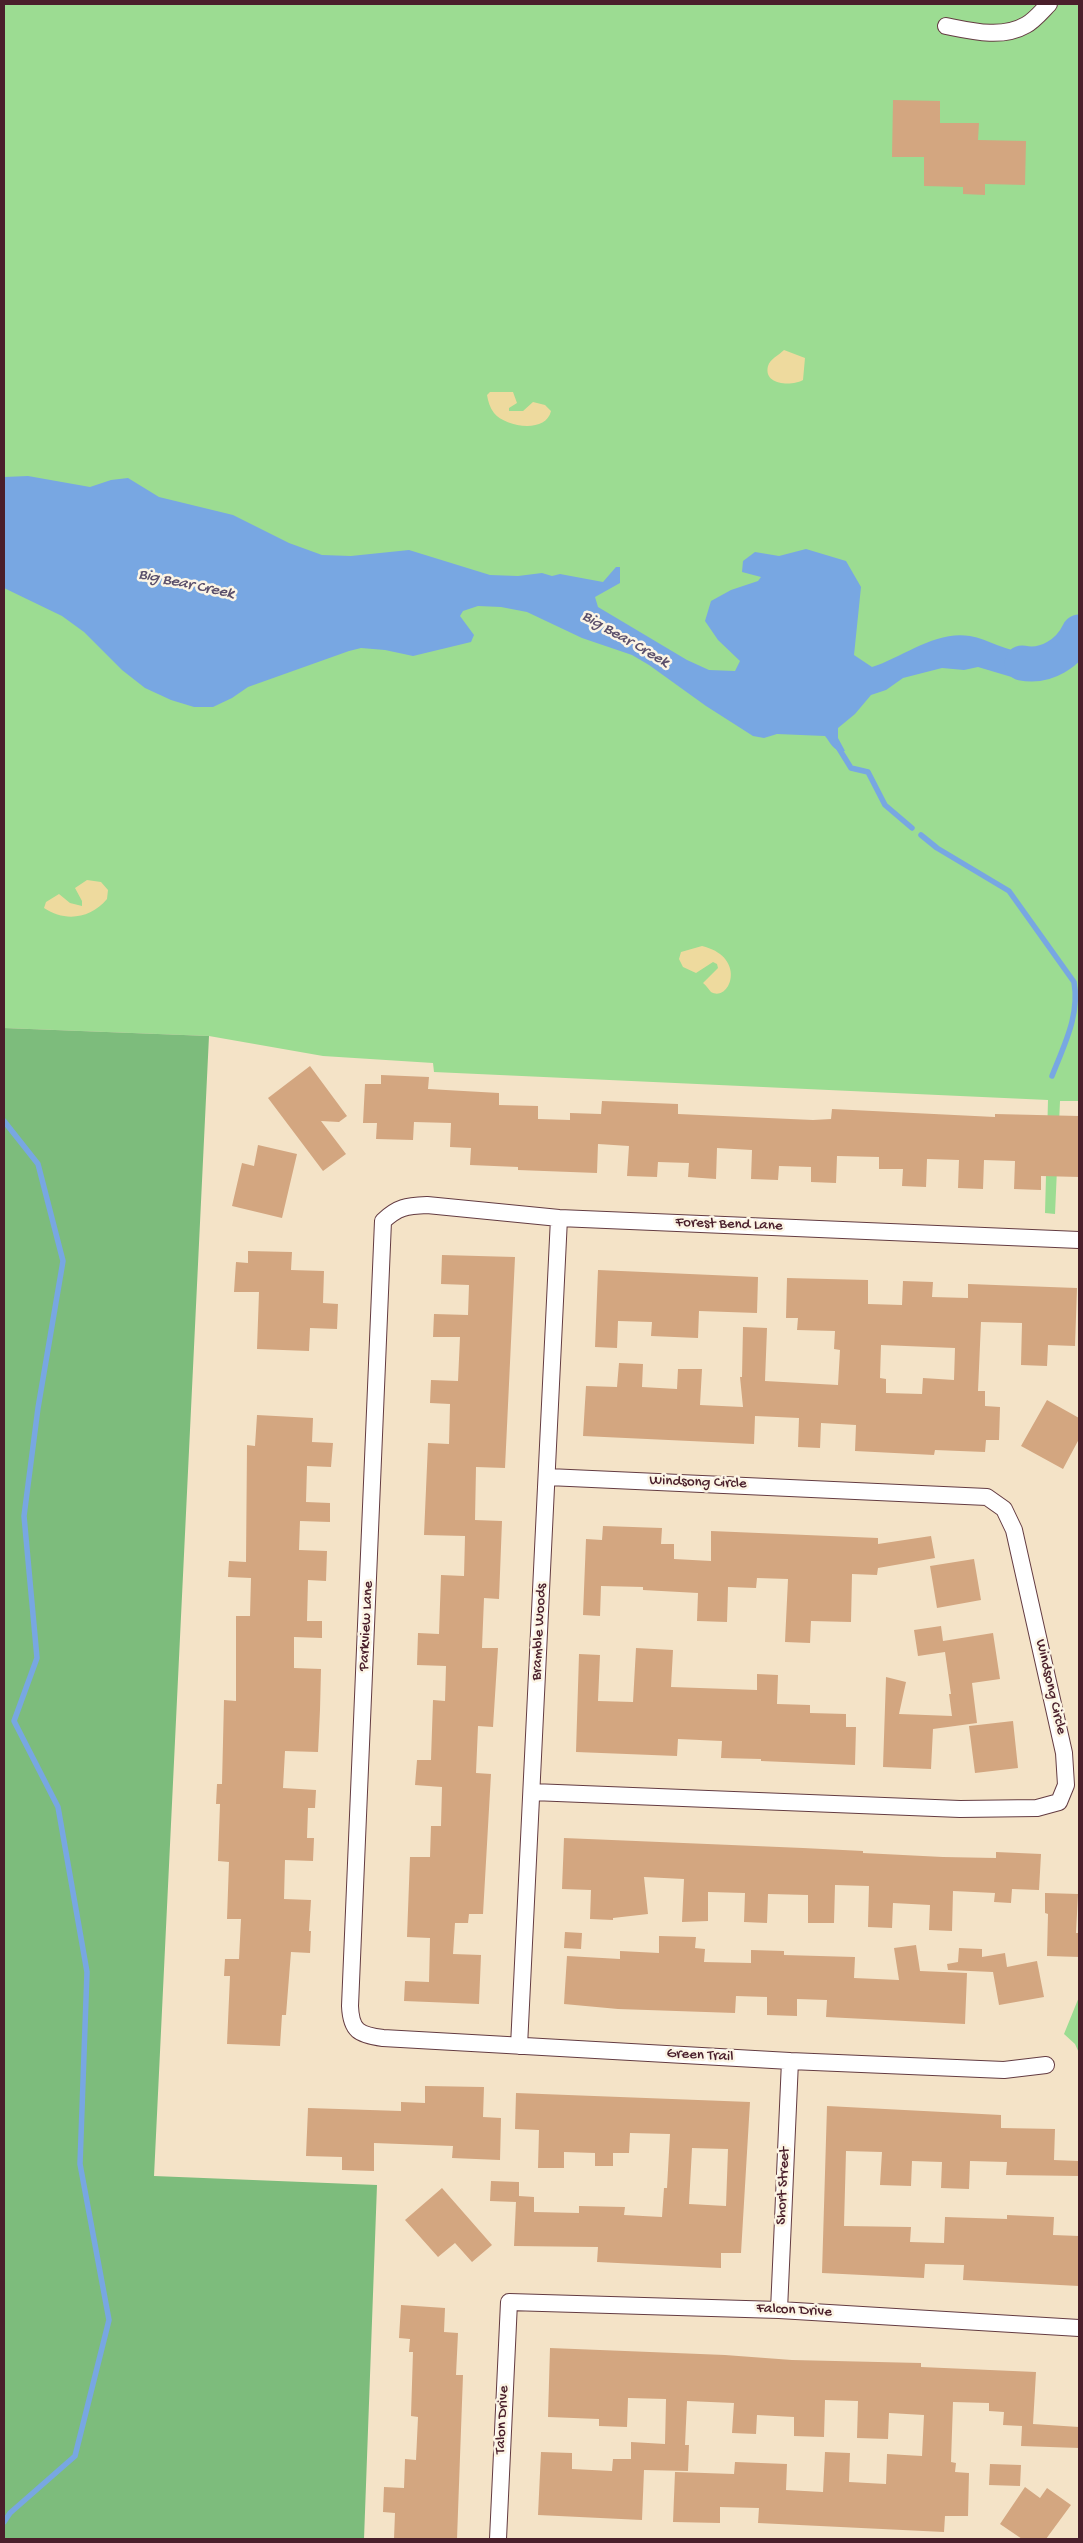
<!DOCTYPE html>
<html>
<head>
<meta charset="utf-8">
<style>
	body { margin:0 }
	#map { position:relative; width:1083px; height:2543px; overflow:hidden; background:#f4e3c7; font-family:"Gochi Hand",sans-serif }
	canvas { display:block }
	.frame { position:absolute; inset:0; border:5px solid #4a1f2b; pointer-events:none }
</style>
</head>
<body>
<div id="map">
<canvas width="1083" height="2543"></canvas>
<div class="frame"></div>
</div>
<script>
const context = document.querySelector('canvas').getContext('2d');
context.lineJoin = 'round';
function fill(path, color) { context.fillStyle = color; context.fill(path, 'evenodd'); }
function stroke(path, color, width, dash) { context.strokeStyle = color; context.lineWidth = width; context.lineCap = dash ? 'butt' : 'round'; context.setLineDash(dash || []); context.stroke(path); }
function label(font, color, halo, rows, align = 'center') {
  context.font = font + ' "Gochi Hand",sans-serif'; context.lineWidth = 5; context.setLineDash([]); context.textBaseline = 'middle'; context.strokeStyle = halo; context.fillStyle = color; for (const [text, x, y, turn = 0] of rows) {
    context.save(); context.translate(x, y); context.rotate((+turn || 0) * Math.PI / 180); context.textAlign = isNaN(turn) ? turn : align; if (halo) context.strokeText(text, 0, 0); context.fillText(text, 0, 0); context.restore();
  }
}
fill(new Path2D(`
	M 4,4 L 1079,4 L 1079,1101 L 1060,1101 L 1055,1214 L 1045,1213 L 1048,1100 L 434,1072 L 433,1063 L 323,1056 L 209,1036 L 4,1028 Z
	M 1079,1997 L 1079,2053 L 1075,2044 L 1064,2034 Z`), '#9cdc92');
fill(new Path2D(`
	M 4,1028 L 209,1036 L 154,2176 L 377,2185 L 364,2539 L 4,2539 Z`), '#7dbc7c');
fill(new Path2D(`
	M 784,350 L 805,358 L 803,380 C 793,386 763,386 768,366 C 770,359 779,355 784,350 Z
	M 490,392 L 513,392 L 517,403 L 509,408 L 509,411 L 523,411 L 533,402 L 545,405 L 551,411 C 546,434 505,427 494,413 C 490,408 488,401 487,395 Z
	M 87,880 L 101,882 L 108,890 L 107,899 C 90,919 65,922 44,908 L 46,902 L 59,894 L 70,903 L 82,906 L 82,901 L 75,888 Z
	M 702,946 C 748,957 730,1003 711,992 C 709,990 706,985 703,983 L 718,968 L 717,964 L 713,962 L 696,973 L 683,967 L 679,959 L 681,952 Z`), '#eeda9e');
fill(new Path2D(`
	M 28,476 L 90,487 L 111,480 L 128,478 L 159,497 L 233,515 L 289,543 L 322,555 L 351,556 L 409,550 L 490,575 L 518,576 L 542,573 L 552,576 L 560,574 L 603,582 L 616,567 L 620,567 L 620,583 L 595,597 L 598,607 L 687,660 L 709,670 L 735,671 L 740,661 L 718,640 L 705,621 L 711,601 L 731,590 L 758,581 L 761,577 L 742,572 L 743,561 L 755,552 L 779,556 L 806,549 L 846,561 L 861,587 L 854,655 L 872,667 C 903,657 936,630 970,636 C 988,639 1007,652 1026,652 C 1045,652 1044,645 1067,650 L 1068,666 L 1046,679 L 1025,681 L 978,667 L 964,670 L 942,668 L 903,678 L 886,690 L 871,695 L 855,714 L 838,728 L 838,738 L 845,751 C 833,752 831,743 825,736 L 777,734 L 764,738 L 753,736 L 706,706 L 649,665 L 632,655 L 582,638 L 527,612 L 501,607 L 478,606 L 463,611 L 460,616 L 474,635 L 471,642 L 413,656 L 385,650 L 361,648 L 349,651 L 248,687 L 232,698 L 213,707 L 194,707 L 171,700 L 145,688 L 122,670 L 84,632 L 62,616 L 4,588 L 4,477 Z`), '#78a7e2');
stroke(new Path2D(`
	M 838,747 L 851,768 L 868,772 L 885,805 L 912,828
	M 921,835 L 937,848 L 1009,891 L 1074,982 C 1080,1015 1064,1045 1052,1076
	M 4,1121 L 38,1164 L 63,1261 L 38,1408 L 24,1516 L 37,1658 L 14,1721 L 58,1807 L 87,1972 L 80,2164 L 109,2320 L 75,2456 L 10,2513 L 4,2522`), '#78a7e2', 5.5);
stroke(new Path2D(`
	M 1022,663 C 1046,668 1069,653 1079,632`), '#78a7e2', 35);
fill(new Path2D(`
	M 893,100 L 940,101 L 940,123 L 979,123 L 978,140 L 1026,141 L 1025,185 L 985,184 L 985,195 L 963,194 L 963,187 L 924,186 L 924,157 L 892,157 Z
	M 310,1066 L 347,1116 L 339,1122 L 321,1121 L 346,1154 L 323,1171 L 268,1098 Z
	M 381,1075 L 429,1077 L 428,1089 L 499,1093 L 499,1105 L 538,1106 L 538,1119 L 570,1120 L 570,1113 L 601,1114 L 602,1101 L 678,1104 L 678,1114 L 813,1120 L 831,1119 L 832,1109 L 995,1117 L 995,1114 L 1079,1116 L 1079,1177 L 1041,1176 L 1041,1190 L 1014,1189 L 1015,1161 L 984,1160 L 983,1189 L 958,1188 L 959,1160 L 927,1159 L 926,1187 L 902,1186 L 903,1169 L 879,1169 L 879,1157 L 837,1156 L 836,1183 L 811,1182 L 811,1167 L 779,1166 L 778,1180 L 751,1179 L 752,1150 L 717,1148 L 716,1179 L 688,1177 L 689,1163 L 658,1162 L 657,1177 L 627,1176 L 629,1146 L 598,1144 L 597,1173 L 518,1170 L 518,1167 L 470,1165 L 471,1148 L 450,1147 L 451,1123 L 414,1122 L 413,1140 L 376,1139 L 377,1123 L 363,1123 L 365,1084 L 381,1084 Z
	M 258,1145 L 297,1154 L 282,1218 L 232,1206 L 242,1163 L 254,1166 Z
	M 248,1251 L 292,1252 L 291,1270 L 324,1271 L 323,1303 L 338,1304 L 337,1329 L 310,1328 L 309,1351 L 257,1349 L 259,1292 L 234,1292 L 236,1262 L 248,1263 Z
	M 442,1255 L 515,1257 L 505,1468 L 476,1467 L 475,1520 L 502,1521 L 499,1599 L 484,1598 L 482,1648 L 498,1648 L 493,1727 L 478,1726 L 476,1773 L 491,1774 L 483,1914 L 469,1914 L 468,1923 L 455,1923 L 453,1954 L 481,1955 L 479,2004 L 404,2001 L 405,1981 L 429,1982 L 430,1938 L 407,1937 L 410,1857 L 430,1857 L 431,1826 L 441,1826 L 442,1787 L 415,1785 L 417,1760 L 431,1760 L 433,1700 L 445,1701 L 446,1666 L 417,1665 L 418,1633 L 439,1634 L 441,1575 L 464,1576 L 465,1536 L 424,1535 L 428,1443 L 449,1444 L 450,1404 L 430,1403 L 431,1380 L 458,1381 L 460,1337 L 433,1337 L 434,1314 L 468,1315 L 469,1285 L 441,1284 Z
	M 598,1270 L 758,1277 L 757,1313 L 699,1311 L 698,1338 L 651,1336 L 652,1322 L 618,1321 L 617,1348 L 595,1347 Z
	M 787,1278 L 868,1280 L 868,1304 L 902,1305 L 903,1281 L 933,1282 L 932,1297 L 968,1298 L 968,1284 L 1077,1288 L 1075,1346 L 1048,1345 L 1047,1366 L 1021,1365 L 1022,1323 L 981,1322 L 978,1391 L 985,1391 L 985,1406 L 1000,1407 L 999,1440 L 986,1440 L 985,1452 L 935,1450 L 934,1455 L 855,1451 L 856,1425 L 821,1423 L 820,1448 L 798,1447 L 799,1418 L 755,1416 L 754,1444 L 583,1436 L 586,1386 L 617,1387 L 619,1363 L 643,1364 L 642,1387 L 677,1389 L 678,1369 L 702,1369 L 700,1405 L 743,1407 L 740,1377 L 742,1377 L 743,1327 L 767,1328 L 765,1381 L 838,1385 L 840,1350 L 834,1349 L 835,1331 L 797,1330 L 798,1318 L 786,1318 ZM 881,1345 L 955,1348 L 954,1380 L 923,1378 L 922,1394 L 886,1393 L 886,1379 L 880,1378 Z
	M 1047,1400 L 1079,1418 L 1079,1439 L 1063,1469 L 1021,1446 Z
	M 257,1415 L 313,1418 L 312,1442 L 333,1443 L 331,1467 L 307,1466 L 306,1502 L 330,1503 L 330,1522 L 300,1521 L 299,1550 L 327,1551 L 326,1581 L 308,1580 L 307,1621 L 322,1621 L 322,1638 L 294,1637 L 294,1668 L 321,1669 L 320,1710 L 318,1752 L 285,1751 L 283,1788 L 316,1790 L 315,1808 L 308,1808 L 307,1838 L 314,1838 L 313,1861 L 285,1860 L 284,1899 L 311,1900 L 309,1931 L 311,1931 L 310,1953 L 291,1952 L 286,2015 L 282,2015 L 280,2046 L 227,2044 L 230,1976 L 224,1976 L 225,1959 L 239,1959 L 241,1919 L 227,1919 L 229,1862 L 218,1861 L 220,1804 L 216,1804 L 217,1784 L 222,1784 L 224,1700 L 236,1701 L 236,1616 L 250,1616 L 251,1578 L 228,1577 L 229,1561 L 246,1562 L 247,1445 L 255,1446 Z
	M 603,1526 L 662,1528 L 661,1544 L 674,1544 L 674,1559 L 711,1561 L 711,1531 L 878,1538 L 878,1544 L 931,1536 L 935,1558 L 878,1568 L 877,1575 L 852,1574 L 851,1622 L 811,1621 L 810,1643 L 785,1642 L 788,1579 L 757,1578 L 756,1588 L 728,1587 L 727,1622 L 697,1621 L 698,1593 L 643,1590 L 643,1587 L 601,1586 L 600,1616 L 583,1615 L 586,1539 L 602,1540 Z
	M 974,1559 L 981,1600 L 937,1608 L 930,1566 Z
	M 941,1626 L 943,1641 L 993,1633 L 1000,1679 L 972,1683 L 977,1723 L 933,1729 L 931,1769 L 883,1767 L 886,1677 L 906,1682 L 899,1714 L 952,1716 L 949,1694 L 951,1694 L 945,1652 L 918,1656 L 914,1630 Z
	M 636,1648 L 673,1650 L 671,1687 L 757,1690 L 757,1674 L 778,1675 L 777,1704 L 810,1705 L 810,1713 L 846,1714 L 846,1727 L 856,1727 L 855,1765 L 761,1761 L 761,1759 L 721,1758 L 722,1741 L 678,1739 L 677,1756 L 576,1752 L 579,1654 L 600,1655 L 598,1701 L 633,1702 Z
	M 1013,1721 L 1018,1768 L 975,1773 L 969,1726 Z
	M 564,1838 L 803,1848 L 863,1851 L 863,1853 L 943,1857 L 996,1858 L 996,1852 L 1041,1854 L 1039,1890 L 1012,1889 L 1011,1903 L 994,1902 L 995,1893 L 953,1891 L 952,1931 L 929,1930 L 930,1905 L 893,1903 L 892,1928 L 868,1927 L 869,1886 L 835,1885 L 834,1923 L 808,1923 L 808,1895 L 768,1894 L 767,1923 L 744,1922 L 745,1893 L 708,1892 L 708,1921 L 682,1922 L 684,1879 L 644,1877 L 648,1914 L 613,1918 L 613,1920 L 590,1919 L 591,1890 L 562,1889 Z
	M 1045,1893 L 1078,1894 L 1076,1933 L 1079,1933 L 1079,1957 L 1047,1956 L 1048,1914 L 1045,1913 Z
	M 565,1932 L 582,1933 L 581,1949 L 564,1948 Z
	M 659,1936 L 696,1937 L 695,1948 L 705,1949 L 704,1962 L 751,1963 L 751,1950 L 784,1951 L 784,1955 L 855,1957 L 854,1978 L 899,1980 L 894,1948 L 916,1945 L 920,1971 L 967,1973 L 965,2024 L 826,2017 L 827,2000 L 797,1999 L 797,2016 L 767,2015 L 767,1997 L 736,1996 L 735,2013 L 618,2009 L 564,2004 L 567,1956 L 620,1959 L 620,1951 L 659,1953 Z
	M 959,1948 L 982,1949 L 982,1957 L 1005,1953 L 1007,1967 L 1037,1961 L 1044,1997 L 999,2005 L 993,1972 L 948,1970 L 947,1964 L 958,1962 Z
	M 425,2086 L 484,2087 L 483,2117 L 501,2118 L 500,2160 L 452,2158 L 453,2146 L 374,2143 L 374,2171 L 342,2170 L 342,2157 L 306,2156 L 308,2108 L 401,2111 L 401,2102 L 425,2103 Z
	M 516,2093 L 750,2102 L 741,2253 L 721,2253 L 721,2268 L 597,2262 L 598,2247 L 514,2246 L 516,2202 L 490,2201 L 491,2181 L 519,2182 L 519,2196 L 534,2197 L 534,2212 L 579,2213 L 579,2206 L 625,2207 L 624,2215 L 662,2217 L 664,2188 L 667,2188 L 670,2134 L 630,2133 L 629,2153 L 613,2153 L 613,2166 L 595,2166 L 595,2153 L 564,2152 L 564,2168 L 538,2168 L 539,2130 L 515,2129 ZM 692,2148 L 728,2149 L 726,2206 L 689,2204 Z
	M 827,2106 L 1001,2115 L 1001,2128 L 1055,2129 L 1054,2160 L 1079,2161 L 1079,2176 L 1006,2175 L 1007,2162 L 970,2161 L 969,2189 L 941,2188 L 942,2162 L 912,2161 L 911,2186 L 880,2185 L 882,2152 L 846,2151 L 844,2226 L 911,2227 L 910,2242 L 944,2243 L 945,2217 L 1007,2219 L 1007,2215 L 1054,2217 L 1053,2235 L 1079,2236 L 1079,2286 L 963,2280 L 964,2265 L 925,2264 L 924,2278 L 822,2273 Z
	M 442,2188 L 492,2245 L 472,2262 L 455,2243 L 438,2257 L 405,2220 Z
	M 401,2305 L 445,2308 L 444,2332 L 458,2333 L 456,2375 L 463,2375 L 457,2539 L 394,2539 L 395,2513 L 383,2512 L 384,2487 L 404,2488 L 405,2459 L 416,2460 L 418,2417 L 411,2416 L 413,2352 L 409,2352 L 410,2339 L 399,2338 Z
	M 550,2348 L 725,2355 L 792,2360 L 921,2363 L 921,2367 L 1036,2372 L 1033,2424 L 1079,2427 L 1079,2448 L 1021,2446 L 1022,2426 L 1003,2425 L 1004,2412 L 989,2411 L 989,2403 L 953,2402 L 951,2462 L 956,2463 L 955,2472 L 969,2473 L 968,2516 L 945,2516 L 944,2532 L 758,2523 L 759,2508 L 720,2507 L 720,2523 L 673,2522 L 675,2472 L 734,2474 L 735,2462 L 787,2464 L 786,2490 L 823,2492 L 825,2452 L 850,2453 L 849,2482 L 886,2484 L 887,2454 L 922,2456 L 924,2415 L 889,2413 L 888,2439 L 857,2438 L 858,2401 L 825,2400 L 824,2437 L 794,2436 L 794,2417 L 757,2415 L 756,2434 L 732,2433 L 734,2403 L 687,2401 L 685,2445 L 689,2445 L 688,2471 L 644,2470 L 642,2520 L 538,2515 L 541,2452 L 572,2453 L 572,2469 L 612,2471 L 613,2459 L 631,2459 L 631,2442 L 665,2444 L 666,2399 L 628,2398 L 627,2427 L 599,2426 L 599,2419 L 548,2417 Z
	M 990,2464 L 1021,2465 L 1020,2486 L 989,2485 Z
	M 1025,2487 L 1040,2498 L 1047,2488 L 1071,2505 L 1046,2539 L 1022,2539 L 1000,2524 Z`), '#d3a680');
const minor = new Path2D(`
	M 946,26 C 971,31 1002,39 1026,25 C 1034,21 1043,10 1049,4
	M 532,1792 L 960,1809 L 1037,1808 L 1059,1802 L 1066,1785 L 1064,1753 L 1014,1530 L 1004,1509 L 987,1497 L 548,1477
	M 519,2046 L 559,1218
	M 1046,2065 L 1004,2070 L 790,2061 L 383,2038 C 359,2035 351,2031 350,2006 L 383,1221 C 398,1207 406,1206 427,1205 L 559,1218 L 1079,1240
	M 779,2310 L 790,2061
	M 498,2539 L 509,2302 L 779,2310 L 1079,2328`);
stroke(minor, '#643c42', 18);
stroke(minor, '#fff', 16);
label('15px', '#4a1f2b', '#fcf5e5', [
	["Forest Bend Lane",729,1225,2],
	["Windsong Circle",698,1483,2],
	["Parkview Lane",367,1626,-87],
	["Bramble Woods",540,1632,-87],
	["Windsong Circle",1050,1687,77],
	["Green Trail",700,2056,3],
	["Short Street",784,2186,-87],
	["Falcon Drive",794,2311,3],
	["Talon Drive",503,2420,-87]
]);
label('italic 16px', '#5a4f6b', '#fcf5e5', [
	["Big Bear Creek",186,585,12],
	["Big Bear Creek",625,640,30]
]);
</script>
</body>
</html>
